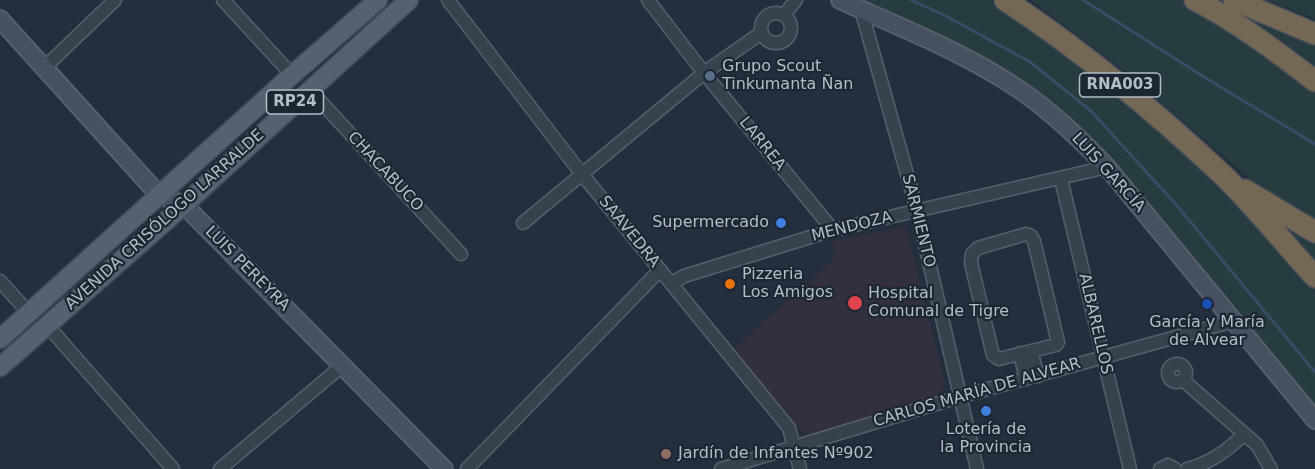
<!DOCTYPE html>
<html>
<head>
<meta charset="utf-8">
<style>
	body { margin:0 }
	canvas { display:block; background:#242f3e }
</style>
</head>
<body>
<canvas width="1315" height="469"></canvas>
<script>
const context = document.querySelector('canvas').getContext('2d');
context.lineJoin = 'round';
function fill(path, color) { context.fillStyle = color; context.fill(path, 'evenodd'); }
function stroke(path, color, width, dash) { context.strokeStyle = color; context.lineWidth = width; context.lineCap = dash ? 'butt' : 'round'; context.setLineDash(dash || []); context.stroke(path); }
function label(font, color, halo, rows, align = 'center') {
  context.font = font + ' "DejaVu Sans",sans-serif'; context.lineWidth = 4.5; context.setLineDash([]); context.textBaseline = 'middle'; context.strokeStyle = halo; context.fillStyle = color; for (const [text, x, y, turn = 0] of rows) {
    context.save(); context.translate(x, y); context.rotate((+turn || 0) * Math.PI / 180); context.textAlign = isNaN(turn) ? turn : align; if (halo) context.strokeText(text, 0, 0); context.fillText(text, 0, 0); context.restore();
  }
}
fill(new Path2D(`
	M 906,226 L 945,384 L 940,394 L 807,436 L 733,349 L 836,257 L 831,242 Z`), '#32303f');
fill(new Path2D(`
	M 860,0 L 991,0 L 1007,11 L 1044,36 L 1177,144 L 1231,197 L 1315,287 L 1315,410 L 1126,177 L 1096,145 Z
	M 1031,0 L 1180,0 L 1219,20 L 1315,89 L 1315,221 L 1257,185 L 1126,72 Z
	M 1267,0 L 1315,0 L 1315,19 Z
	M 1227,8 L 1315,41 L 1315,65 L 1273,34 Z
	M 1288,225 L 1315,242 L 1315,259 L 1288,229 Z`), '#263c3f');
stroke(new Path2D(`
	M 911,0 L 946,16 L 1030,62 L 1091,111 L 1179,208 L 1315,372
	M 1083,0 L 1204,77 L 1315,144`), '#394c67', 3);
const street = new Path2D(`
	M 223,0 L 292,75
	M 448,0 L 581,173 L 789,428 L 800,469
	M 648,0 L 704,73 L 833,230
	M 861,9 L 917,210 L 977,469
	M761 28a15 15 0 1 1 30 0a15 15 0 1 1-30 0Z
	M 784,15 L 796,0
	M 43,69 L 115,0
	M 309,89 L 461,254
	M 1061,179 L 1130,469
	M 523,223 L 704,73 L 761,33
	M 1026,234 L 1031,236 L 1034,241 L 1058,342 L 1056,345 L 999,359 L 993,355 L 971,263 L 972,254 L 978,248 Z
	M 0,281 L 29,313
	M 672,283 L 684,276 L 833,230 L 1107,167
	M 47,325 L 173,469
	M 1031,351 L 1038,376
	M 1020,353 L 1026,379
	M1168 373a9 9 0 1 1 18 0a9 9 0 1 1-18 0Z
	M 1183,380 L 1257,445 L 1271,469
	M 220,469 L 343,365
	M 467,469 L 660,270
	M 721,469 L 959,397 L 1234,321
	M 1160,469 L 1168,465 L 1175,469
	M 1187,469 C 1211,463 1227,450 1245,434`);
const secondary = new Path2D(`
	M 840,0 C 899,27 959,50 1014,86 C 1048,108 1078,137 1107,167 L 1315,420
	M 0,19 L 159,195 L 184,205 L 444,469`);
const primary = new Path2D(`
	M 0,339 L 292,75 L 378,0
	M 0,367 L 184,205 L 409,0`);
const highway = new Path2D(`
	M 1005,0 C 1084,52 1157,113 1226,178 C 1257,209 1285,244 1315,277
	M 1195,0 C 1238,22 1277,52 1315,81
	M 1234,0 L 1315,34
	M 1245,190 L 1315,232`);
stroke(street, '#565f6c', 15);
stroke(secondary, '#565f6c', 20);
stroke(primary, '#414a57', 21);
stroke(highway, '#434c59', 24);
stroke(street, '#38414e', 12);
stroke(secondary, '#465061', 16);
stroke(primary, '#56606e', 18);
stroke(highway, '#746855', 21);
for (const [x, y, r, color] of [
	[710,76,6,"#5c6f8a"],
	[781,223,6,"#3f7fe0"],
	[730,284,6,"#e8710a"],
	[855,303,8,"#e0444e"],
	[1207,304,6,"#1a4fb4"],
	[986,411,6,"#3f7fe0"],
	[666,454,6,"#8d6e63"]
]) { const dot = new Path2D(); dot.arc(x, y, r, 0, 2 * Math.PI); context.fillStyle = color; context.fill(dot); stroke(dot, '#1d2633', 2); }
for (const [x, y, w] of [
	[1120,85,81],
	[295,102,57]
]) { const box = new Path2D(); box.roundRect(x - w / 2, y - 12, w, 24, 4.5); context.fillStyle = '#1d2633'; context.fill(box); stroke(box, '#b4bcc9', 1.5); }
label('bold 15px', '#b4bcc9', null, [
	["RNA003",1120,85],
	["RP24",295,102]
]);
label('16px', '#b4bcc9', '#1d2633', [
	["Grupo Scout",722,67],
	["Tinkumanta Ñan",722,85],
	["Supermercado",769,223,"right"],
	["Pizzeria",742,275],
	["Los Amigos",742,293],
	["Hospital",868,294],
	["Comunal de Tigre",868,312],
	["García y María",1207,323,"center"],
	["de Alvear",1207,341,"center"],
	["Lotería de",986,430,"center"],
	["la Provincia",986,448,"center"],
	["Jardín de Infantes Nº902",678,454]
], 'left');
label('16px', '#b4bcc9', '#1d2633', [
	["LARREA",762,144,51],
	["CHACABUCO",385,172,47],
	["LUIS GARCÍA",1108,173,48],
	["AVENIDA CRISÓLOGO LARRALDE",165,220,-42],
	["SARMIENTO",918,221,76],
	["MENDOZA",852,227,-14],
	["SAAVEDRA",629,232,51],
	["LUIS PEREYRA",247,269,45],
	["ALBARELLOS",1095,324,77],
	["CARLOS MARÍA DE ALVEAR",977,393,-16]
]);
</script>
</body>
</html>
